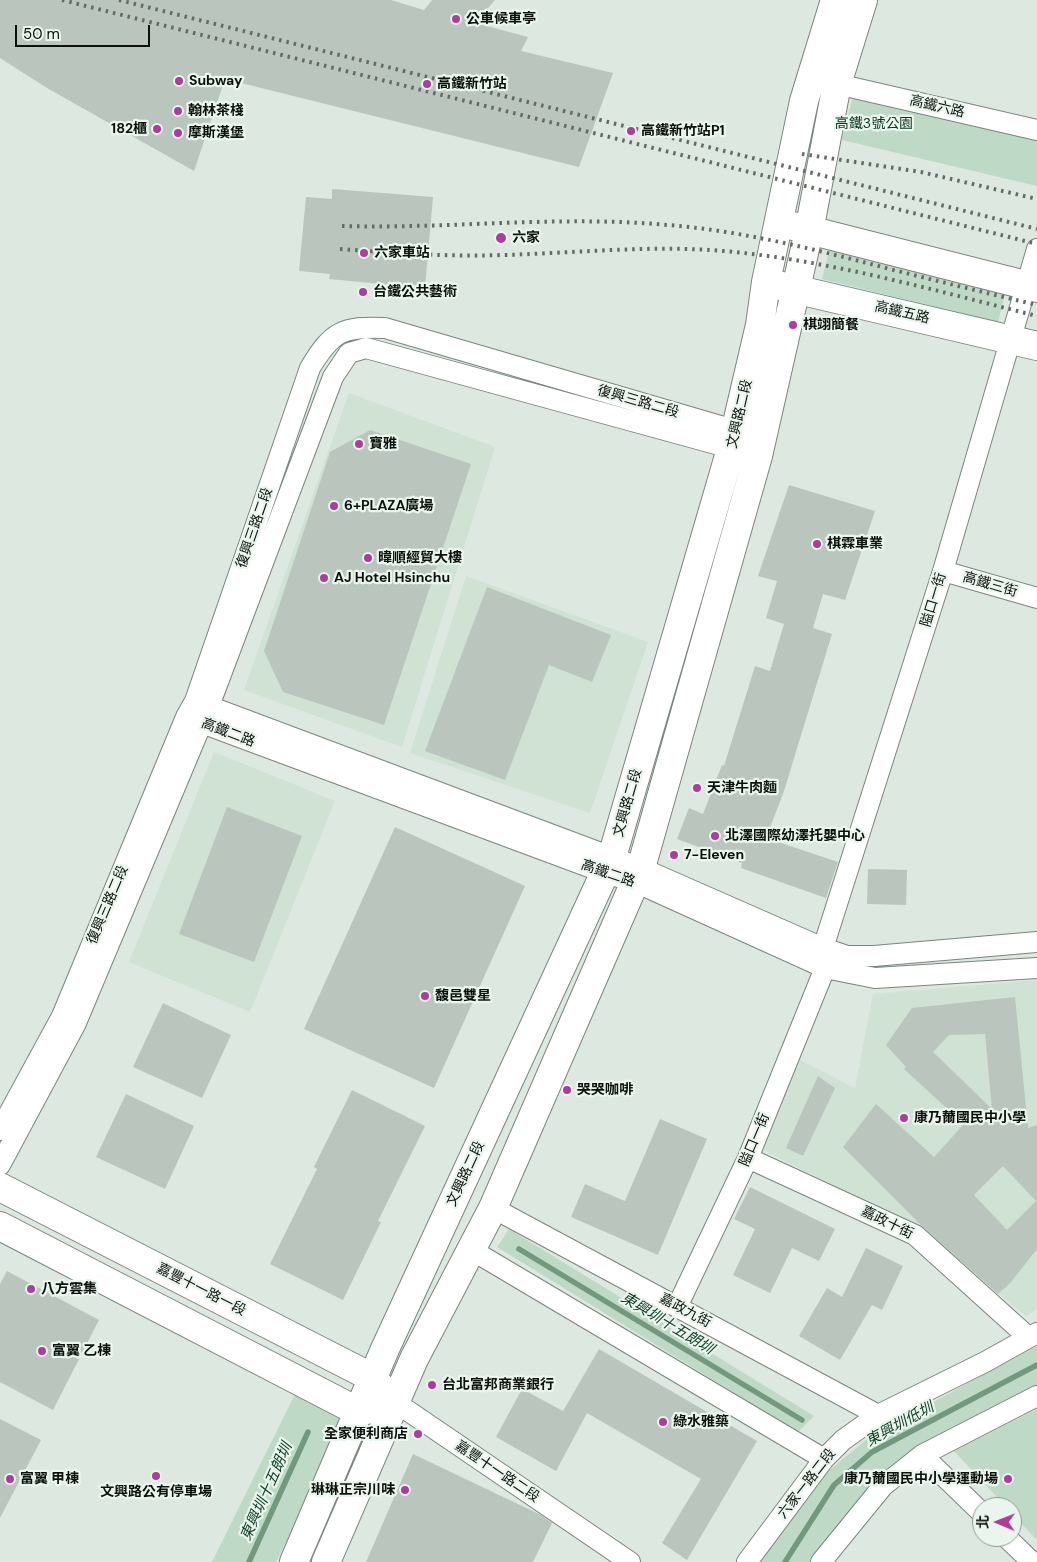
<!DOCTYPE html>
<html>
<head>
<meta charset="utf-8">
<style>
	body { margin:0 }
	#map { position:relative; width:1037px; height:1562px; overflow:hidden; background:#dde8e0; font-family:"DM Sans","Noto Sans TC",sans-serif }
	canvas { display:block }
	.north { position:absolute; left:972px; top:1497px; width:50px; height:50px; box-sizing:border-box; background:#eaf6ed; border:1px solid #929a94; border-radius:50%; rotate:271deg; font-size:14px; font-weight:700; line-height:20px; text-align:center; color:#0d110e }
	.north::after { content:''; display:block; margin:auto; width:18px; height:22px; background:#ac3d9a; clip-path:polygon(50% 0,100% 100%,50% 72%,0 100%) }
	.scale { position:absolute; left:15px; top:25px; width:135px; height:22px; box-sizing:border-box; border:2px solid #0d110e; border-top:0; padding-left:6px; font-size:15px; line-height:18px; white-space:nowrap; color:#0d110e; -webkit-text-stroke:4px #eaf6ed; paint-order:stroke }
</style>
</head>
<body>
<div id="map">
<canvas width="1037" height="1562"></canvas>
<div class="north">北</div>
<div class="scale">50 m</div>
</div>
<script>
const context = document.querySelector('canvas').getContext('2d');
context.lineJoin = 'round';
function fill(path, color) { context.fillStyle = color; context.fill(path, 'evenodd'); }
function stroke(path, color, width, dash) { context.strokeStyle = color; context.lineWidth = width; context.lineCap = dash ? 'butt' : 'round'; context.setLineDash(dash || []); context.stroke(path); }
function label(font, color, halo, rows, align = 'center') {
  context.font = font + ' "DM Sans","Noto Sans TC",sans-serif'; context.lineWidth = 4.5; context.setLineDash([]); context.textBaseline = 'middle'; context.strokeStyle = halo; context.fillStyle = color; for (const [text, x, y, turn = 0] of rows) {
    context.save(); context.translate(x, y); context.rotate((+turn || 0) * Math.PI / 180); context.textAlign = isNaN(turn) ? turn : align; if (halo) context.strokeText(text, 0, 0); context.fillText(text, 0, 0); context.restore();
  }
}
fill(new Path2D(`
	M 349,393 L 495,447 L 402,747 L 244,690 Z
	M 466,576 L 648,642 L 590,813 L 410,753 Z
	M 214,752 L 335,801 L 250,1012 L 129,962 Z
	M 1037,980 L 1037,1309 L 1026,1316 L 921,1229 L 759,1148 L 796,1058 L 855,1088 L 873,994 Z`), '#cfe2d4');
fill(new Path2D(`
	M 853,96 L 1037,141 L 1037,186 L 842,140 Z
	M 830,247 L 1006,290 L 998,322 L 822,279 Z
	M 509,1229 L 814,1416 L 798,1432 L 497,1247 Z
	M 1037,1346 L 1037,1389 L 932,1440 L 891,1466 L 810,1562 L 759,1562 L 827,1472 L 872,1435 Z
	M 297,1390 L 349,1416 L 276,1562 L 212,1562 Z
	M 1037,1409 L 1037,1540 L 1012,1514 L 1012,1507 L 1006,1507 L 954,1451 Z`), '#bedac6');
stroke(new Path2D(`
	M 519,1249 L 802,1420
	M 249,1562 L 308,1432
	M 785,1562 L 834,1485 L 872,1452 L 1037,1365`), '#72997e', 5.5);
fill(new Path2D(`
	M 0,0 L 391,0 L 424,10 L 432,0 L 495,0 L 475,23 L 528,37 L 521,51 L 613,73 L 579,167 L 225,79 L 194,171 L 47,88 L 0,58 Z
	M 332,189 L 433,197 L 425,288 L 329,279 L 330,274 L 299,271 L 306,197 L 332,199 Z
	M 370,430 L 471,464 L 384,725 L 283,692 L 264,651 L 330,452 Z
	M 789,485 L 875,511 L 845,600 L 823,594 L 813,628 L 832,634 L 784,791 L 766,838 L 838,862 L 826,898 L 741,868 L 742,863 L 677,839 L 689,808 L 703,814 L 722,765 L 724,766 L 755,666 L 770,671 L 784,624 L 766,618 L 777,581 L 758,576 Z
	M 487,587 L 611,635 L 592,682 L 549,665 L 505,780 L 425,751 Z
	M 227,807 L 302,836 L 254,962 L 179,934 Z
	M 395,827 L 525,886 L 434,1088 L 304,1029 Z
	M 868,869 L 907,870 L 906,905 L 867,904 Z
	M 1015,997 L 1028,1128 L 1037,1125 L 1037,1249 L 1011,1282 L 998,1294 L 922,1226 L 843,1147 L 876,1104 L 934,1157 L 964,1124 L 904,1069 L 906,1067 L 886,1045 L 912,1008 ZM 985,1034 L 992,1109 L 933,1052 L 949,1035 ZM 1003,1166 L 1036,1201 L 1007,1230 L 974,1195 Z
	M 163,1003 L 231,1035 L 202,1098 L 133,1067 Z
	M 818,1076 L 835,1088 L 803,1156 L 786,1148 Z
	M 352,1090 L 425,1126 L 378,1221 L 381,1222 L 343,1300 L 270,1264 L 317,1169 L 314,1167 Z
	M 126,1094 L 194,1126 L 165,1189 L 96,1157 Z
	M 660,1119 L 707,1139 L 658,1255 L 571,1217 L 585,1184 L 625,1201 Z
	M 750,1187 L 835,1229 L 819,1261 L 792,1248 L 770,1293 L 733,1275 L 755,1229 L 734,1219 Z
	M 866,1248 L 903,1266 L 882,1310 L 872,1305 L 840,1360 L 799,1336 L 827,1288 L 842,1297 Z
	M 7,1271 L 99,1320 L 53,1410 L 0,1382 L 0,1284 Z
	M 599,1349 L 757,1441 L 687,1560 L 662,1543 L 701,1479 L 587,1413 L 556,1471 L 496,1437 L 522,1389 L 563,1411 Z
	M 0,1419 L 41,1440 L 0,1518 Z
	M 413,1454 L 541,1515 L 552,1523 L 533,1562 L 366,1562 Z`), '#bac5bd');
const street = new Path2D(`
	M 837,84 L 1037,130
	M 943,571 L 1037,598
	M 198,702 L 641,868 L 823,948 L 847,956 L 874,956 L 1037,942
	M 188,718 L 605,873 L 635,882 L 825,968 L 875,978 L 1037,968
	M 823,948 L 943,571 L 1037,249
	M 0,1130 L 62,1016 L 186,717 L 195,701 L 310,368 C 332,331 343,326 385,328 L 748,434
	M 748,1158 L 915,1235 L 1028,1337
	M 0,1165 L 76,1023 L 209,706 L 333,377 L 349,353 L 366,348 L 745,452
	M 493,1208 L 878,1415
	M 470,1249 L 824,1459
	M 677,1307 L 748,1158 L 825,968
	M 395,1402 L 630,1562
	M 922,1455 L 982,1513
	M 1006,1537 L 1032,1562
	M 747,1562 L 824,1459 L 843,1440 L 878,1415 L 985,1362 L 1037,1333
	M 821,1562 L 883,1486 L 922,1455 L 1037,1396`);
const secondary = new Path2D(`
	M 793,226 L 1037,288
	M 777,285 L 1037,346
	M 0,1187 L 373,1378 L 385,1392
	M 0,1226 L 359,1412 L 377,1407
	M 294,1562 L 385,1349 L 612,857 L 731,449 L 760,325 L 766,282 L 804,101 L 835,0
	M 326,1562 L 414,1359 L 493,1208 L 641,868 L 758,456 L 809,231 L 837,84 L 863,0`);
stroke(street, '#7a857d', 22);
stroke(secondary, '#7a857d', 30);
stroke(street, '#fff', 20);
stroke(secondary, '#fff', 28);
stroke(new Path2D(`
	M 62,0 L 1037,244
	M 119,0 L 1037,229
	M 802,154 L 921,172 L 1037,199
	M 342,226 C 451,229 559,215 668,225 C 742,231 814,249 886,268 C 937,281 987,293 1037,305
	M 340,249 C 395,253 448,257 503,255 C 579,253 657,244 734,252 C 836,262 937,291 1037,316`), '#646b66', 4, [2.5, 5]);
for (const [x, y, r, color] of [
	[456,19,5,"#ac3d9a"],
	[179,81,5,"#ac3d9a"],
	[427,84,5,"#ac3d9a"],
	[178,111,5,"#ac3d9a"],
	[157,129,5,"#ac3d9a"],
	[631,131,5,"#ac3d9a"],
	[178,133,5,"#ac3d9a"],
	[501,238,6,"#ac3d9a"],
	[364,253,5,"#ac3d9a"],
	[363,292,5,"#ac3d9a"],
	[793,325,5,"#ac3d9a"],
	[359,444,5,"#ac3d9a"],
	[334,506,5,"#ac3d9a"],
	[817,544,5,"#ac3d9a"],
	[368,558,5,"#ac3d9a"],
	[324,578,5,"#ac3d9a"],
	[697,788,5,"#ac3d9a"],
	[715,836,5,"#ac3d9a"],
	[674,855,5,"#ac3d9a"],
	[425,996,5,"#ac3d9a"],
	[567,1090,5,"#ac3d9a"],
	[904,1118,5,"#ac3d9a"],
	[31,1289,5,"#ac3d9a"],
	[42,1351,5,"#ac3d9a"],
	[432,1385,5,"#ac3d9a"],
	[663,1422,5,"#ac3d9a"],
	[418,1434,5,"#ac3d9a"],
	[156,1476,5,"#ac3d9a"],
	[10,1479,5,"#ac3d9a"],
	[1008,1479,5,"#ac3d9a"],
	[405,1490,5,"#ac3d9a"]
]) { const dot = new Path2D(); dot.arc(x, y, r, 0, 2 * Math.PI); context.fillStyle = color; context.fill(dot); stroke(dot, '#eaf6ed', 2); }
label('bold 14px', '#0d110e', '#eaf6ed', [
	["公車候車亭",466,19],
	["Subway",189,81],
	["高鐵新竹站",437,84],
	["翰林茶棧",188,111],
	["182櫃",147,129,"right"],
	["高鐵新竹站P1",641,131],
	["摩斯漢堡",188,133],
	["六家",512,238],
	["六家車站",374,253],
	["台鐵公共藝術",373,292],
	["棋翊簡餐",803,325],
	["寶雅",369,444],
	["6+PLAZA廣場",344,506],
	["棋霖車業",827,544],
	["暐順經貿大樓",378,558],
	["AJ Hotel Hsinchu",334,578],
	["天津牛肉麵",707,788],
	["北澤國際幼澤托嬰中心",725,836],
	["7-Eleven",684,855],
	["馥邑雙星",435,996],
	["哭哭咖啡",577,1090],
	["康乃薾國民中小學",914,1118],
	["八方雲集",41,1289],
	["富翼 乙棟",52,1351],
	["台北富邦商業銀行",442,1385],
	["綠水雅築",673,1422],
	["全家便利商店",408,1434,"right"],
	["富翼 甲棟",20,1479],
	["康乃薾國民中小學運動場",998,1479,"right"],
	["琳琳正宗川味",395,1490,"right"],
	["文興路公有停車場",156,1492,"center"]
], 'left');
label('14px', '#0d110e', '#eaf6ed', [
	["高鐵六路",937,107,13],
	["高鐵五路",902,313,13],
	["復興三路二段",638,402,16],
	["文興路二段",740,414,-77],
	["復興三路二段",255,528,-71],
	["高鐵三街",990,585,16],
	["隘口一街",934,600,-73],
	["高鐵二路",228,733,21],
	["文興路二段",628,803,-74],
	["高鐵二路",608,874,19],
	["復興三路二段",108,905,-67],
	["隘口一街",755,1140,-67],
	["文興路二段",466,1174,-65],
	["嘉政十街",887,1223,26],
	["嘉豐十一路一段",201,1290,27],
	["嘉政九街",685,1311,28],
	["嘉豐十一路二段",497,1472,34],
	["六家一路二段",807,1484,-52]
]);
label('14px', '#05381d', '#eaf6ed', [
	["高鐵3號公園",874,124]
]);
label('italic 15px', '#0e3f24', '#eaf6ed', [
	["東興圳十五朗圳",667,1324,31],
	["東興圳低圳",900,1425,-29],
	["東興圳十五朗圳",267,1492,-66]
]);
</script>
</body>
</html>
